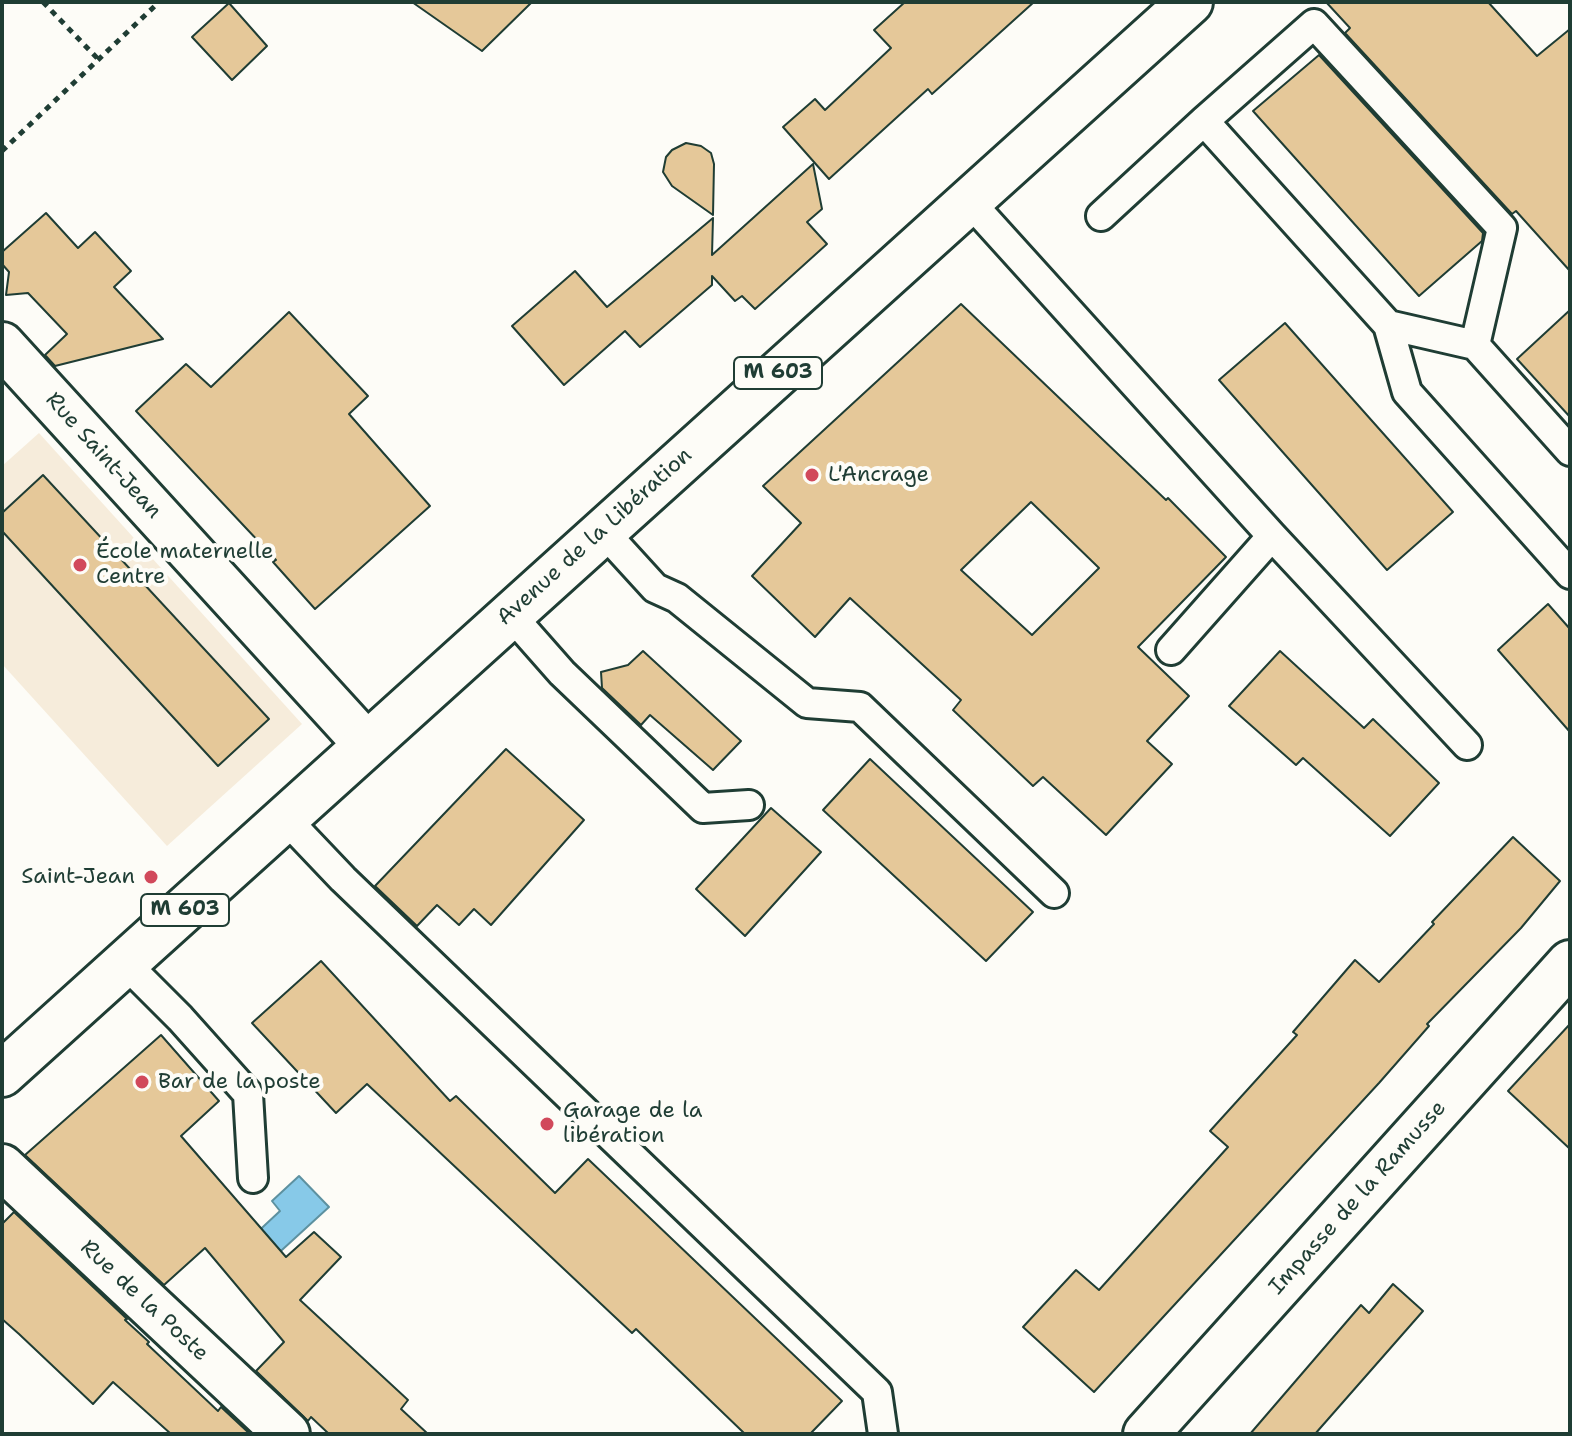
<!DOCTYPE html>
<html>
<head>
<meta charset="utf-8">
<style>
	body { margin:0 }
	#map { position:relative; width:1572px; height:1436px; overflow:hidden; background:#fdfcf7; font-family:"Shantell Sans",sans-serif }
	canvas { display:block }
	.frame { position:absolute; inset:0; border:4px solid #1f3d34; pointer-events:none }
</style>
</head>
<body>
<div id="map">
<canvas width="1572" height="1436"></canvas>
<div class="frame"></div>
</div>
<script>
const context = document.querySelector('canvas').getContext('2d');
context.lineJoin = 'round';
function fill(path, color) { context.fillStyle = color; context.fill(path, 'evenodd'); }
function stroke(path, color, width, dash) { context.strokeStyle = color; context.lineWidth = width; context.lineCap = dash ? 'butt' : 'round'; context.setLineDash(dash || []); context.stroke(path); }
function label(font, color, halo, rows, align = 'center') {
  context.font = font + ' "Shantell Sans",sans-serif'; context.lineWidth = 8; context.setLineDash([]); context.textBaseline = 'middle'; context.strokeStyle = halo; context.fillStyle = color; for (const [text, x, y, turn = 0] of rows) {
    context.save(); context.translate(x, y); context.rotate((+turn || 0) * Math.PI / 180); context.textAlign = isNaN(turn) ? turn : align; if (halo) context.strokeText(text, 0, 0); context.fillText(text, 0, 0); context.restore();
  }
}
fill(new Path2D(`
	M 39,433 L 302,724 L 167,846 L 2,664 L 2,466 Z`), '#f6ecdb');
const water = new Path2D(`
	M 299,1176 L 329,1207 L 271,1260 L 250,1239 L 280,1211 L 272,1201 Z`);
fill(water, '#87c9e8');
stroke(water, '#5d91a0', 2);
const building = new Path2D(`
	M 412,2 L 532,2 L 482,51 Z
	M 905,2 L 1034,2 L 932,94 L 928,89 L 829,179 L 783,127 L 815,99 L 825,110 L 891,48 L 874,30 Z
	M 1326,2 L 1488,2 L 1537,56 L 1570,29 L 1570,271 L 1516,211 L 1512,214 L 1345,33 L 1350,28 Z
	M 229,3 L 267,46 L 232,80 L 192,37 Z
	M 1319,55 L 1483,233 L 1482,241 L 1419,296 L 1253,111 Z
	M 686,143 L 701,146 L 711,153 L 714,164 L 713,215 L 672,186 L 663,172 L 666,157 L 672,150 Z
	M 813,164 L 822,209 L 807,222 L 827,244 L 755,309 L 742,296 L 735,301 L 712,276 L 712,285 L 640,347 L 625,331 L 564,385 L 512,326 L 575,271 L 607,307 L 713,218 L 712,255 Z
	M 46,213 L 78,248 L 95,232 L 131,271 L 114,287 L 163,339 L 55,366 L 45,355 L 67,334 L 28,293 L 6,295 L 9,272 L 2,264 L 2,252 Z
	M 961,304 L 1166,500 L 1168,498 L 1226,557 L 1138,647 L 1189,696 L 1147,741 L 1172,764 L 1106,835 L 1043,777 L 1033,786 L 953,710 L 961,700 L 850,598 L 815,637 L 752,576 L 801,523 L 763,486 ZM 1031,502 L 1099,568 L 1032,635 L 961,570 Z
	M 1570,310 L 1570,417 L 1517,359 Z
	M 289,312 L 368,396 L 349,414 L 430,506 L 315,609 L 273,562 L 276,560 L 136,411 L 186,364 L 211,387 Z
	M 1285,323 L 1453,512 L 1387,570 L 1219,380 Z
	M 43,475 L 269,719 L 218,766 L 2,531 L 2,513 Z
	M 1548,604 L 1570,629 L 1570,732 L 1498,650 Z
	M 643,651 L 741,741 L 713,770 L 650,715 L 641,725 L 602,688 L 601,672 L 628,665 Z
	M 1280,651 L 1364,728 L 1373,719 L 1439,783 L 1390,836 L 1303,758 L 1296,765 L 1229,706 Z
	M 506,749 L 584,820 L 491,925 L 474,909 L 459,925 L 437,905 L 417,926 L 375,886 Z
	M 870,759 L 1033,912 L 986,961 L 823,810 Z
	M 771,808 L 821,852 L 745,936 L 696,889 Z
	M 1513,837 L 1560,881 L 1521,928 L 1427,1024 L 1429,1026 L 1379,1083 L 1094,1392 L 1023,1327 L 1076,1270 L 1099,1290 L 1228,1147 L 1210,1131 L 1297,1035 L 1293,1032 L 1355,960 L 1379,982 L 1434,924 L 1432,922 Z
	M 321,961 L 450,1101 L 456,1096 L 555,1193 L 588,1159 L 842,1401 L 810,1434 L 745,1434 L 636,1329 L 632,1333 L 367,1084 L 336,1113 L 252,1023 Z
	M 1570,1024 L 1570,1149 L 1508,1091 Z
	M 161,1035 L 219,1101 L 181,1136 L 286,1257 L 314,1232 L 341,1257 L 300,1300 L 408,1400 L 401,1409 L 428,1434 L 329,1434 L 311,1417 L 308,1421 L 256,1371 L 284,1342 L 205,1248 L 164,1285 L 25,1155 Z
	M 14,1212 L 127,1319 L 125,1320 L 149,1342 L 147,1344 L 218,1411 L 221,1407 L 250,1434 L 171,1434 L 113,1382 L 93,1404 L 19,1334 L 2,1319 L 2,1224 Z
	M 1393,1284 L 1423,1311 L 1315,1434 L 1250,1434 L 1361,1305 L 1369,1313 Z`);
fill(building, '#e5c899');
stroke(building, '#1f3d34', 2);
const service = new Path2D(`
	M 1204,121 L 1314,24 L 1502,228 L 1475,345
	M 969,201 L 1272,536 L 1467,745
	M 1101,216 L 1204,121 L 1388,325 L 1475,345 L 1570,451
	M 1388,325 L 1407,392 L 1570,574
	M 603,531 L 655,588 L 677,598 L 807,703 L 860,707 L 1054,893
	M 510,614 L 562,673 L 703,808 L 749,805
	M 1171,650 L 1272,536
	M 285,818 L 343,879 L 877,1392 L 883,1434
	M 125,963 L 180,1018 L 248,1094 L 253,1178`);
const minor = new Path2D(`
	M 2,345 L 366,744
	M 2,1167 L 287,1434
	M 1146,1434 L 1570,963`);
const primary = new Path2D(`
	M 2,1074 L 1190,2`);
stroke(service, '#1f3d34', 34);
stroke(minor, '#1f3d34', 50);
stroke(primary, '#1f3d34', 50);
stroke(new Path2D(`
	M 43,2 L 98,59
	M 2,151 L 159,2`), '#1f3d34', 5, [6, 6]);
stroke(service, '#fdfcf7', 28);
stroke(minor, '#fdfcf7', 44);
stroke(primary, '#fdfcf7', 44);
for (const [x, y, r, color] of [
	[812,475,8,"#d1495b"],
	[80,565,8,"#d1495b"],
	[151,877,8,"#d1495b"],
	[142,1082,8,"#d1495b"],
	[547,1124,8,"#d1495b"]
]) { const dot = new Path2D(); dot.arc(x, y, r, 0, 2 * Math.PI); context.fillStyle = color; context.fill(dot); stroke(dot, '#fdfcf7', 3); }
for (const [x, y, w] of [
	[778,373,88],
	[185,910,88]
]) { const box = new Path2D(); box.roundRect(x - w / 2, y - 16, w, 32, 6); context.fillStyle = '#fdfcf7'; context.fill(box); stroke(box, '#1f3d34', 2); }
label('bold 20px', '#1f3d34', null, [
	["M 603",778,373],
	["M 603",185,910]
]);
label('22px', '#1f3d34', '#fdfcf7', [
	["Rue Saint-Jean",103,456,48],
	["Avenue de la Libération",595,537,-42],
	["Impasse de la Ramusse",1358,1198,-48],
	["Rue de la Poste",144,1301,43]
]);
label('22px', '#1f3d34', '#fdfcf7', [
	["L'Ancrage",828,475],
	["École maternelle",96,552],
	["Centre",96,577],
	["Saint-Jean",135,877,"right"],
	["Bar de la poste",158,1082],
	["Garage de la",563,1111],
	["libération",563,1136]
], 'left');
</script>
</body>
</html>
